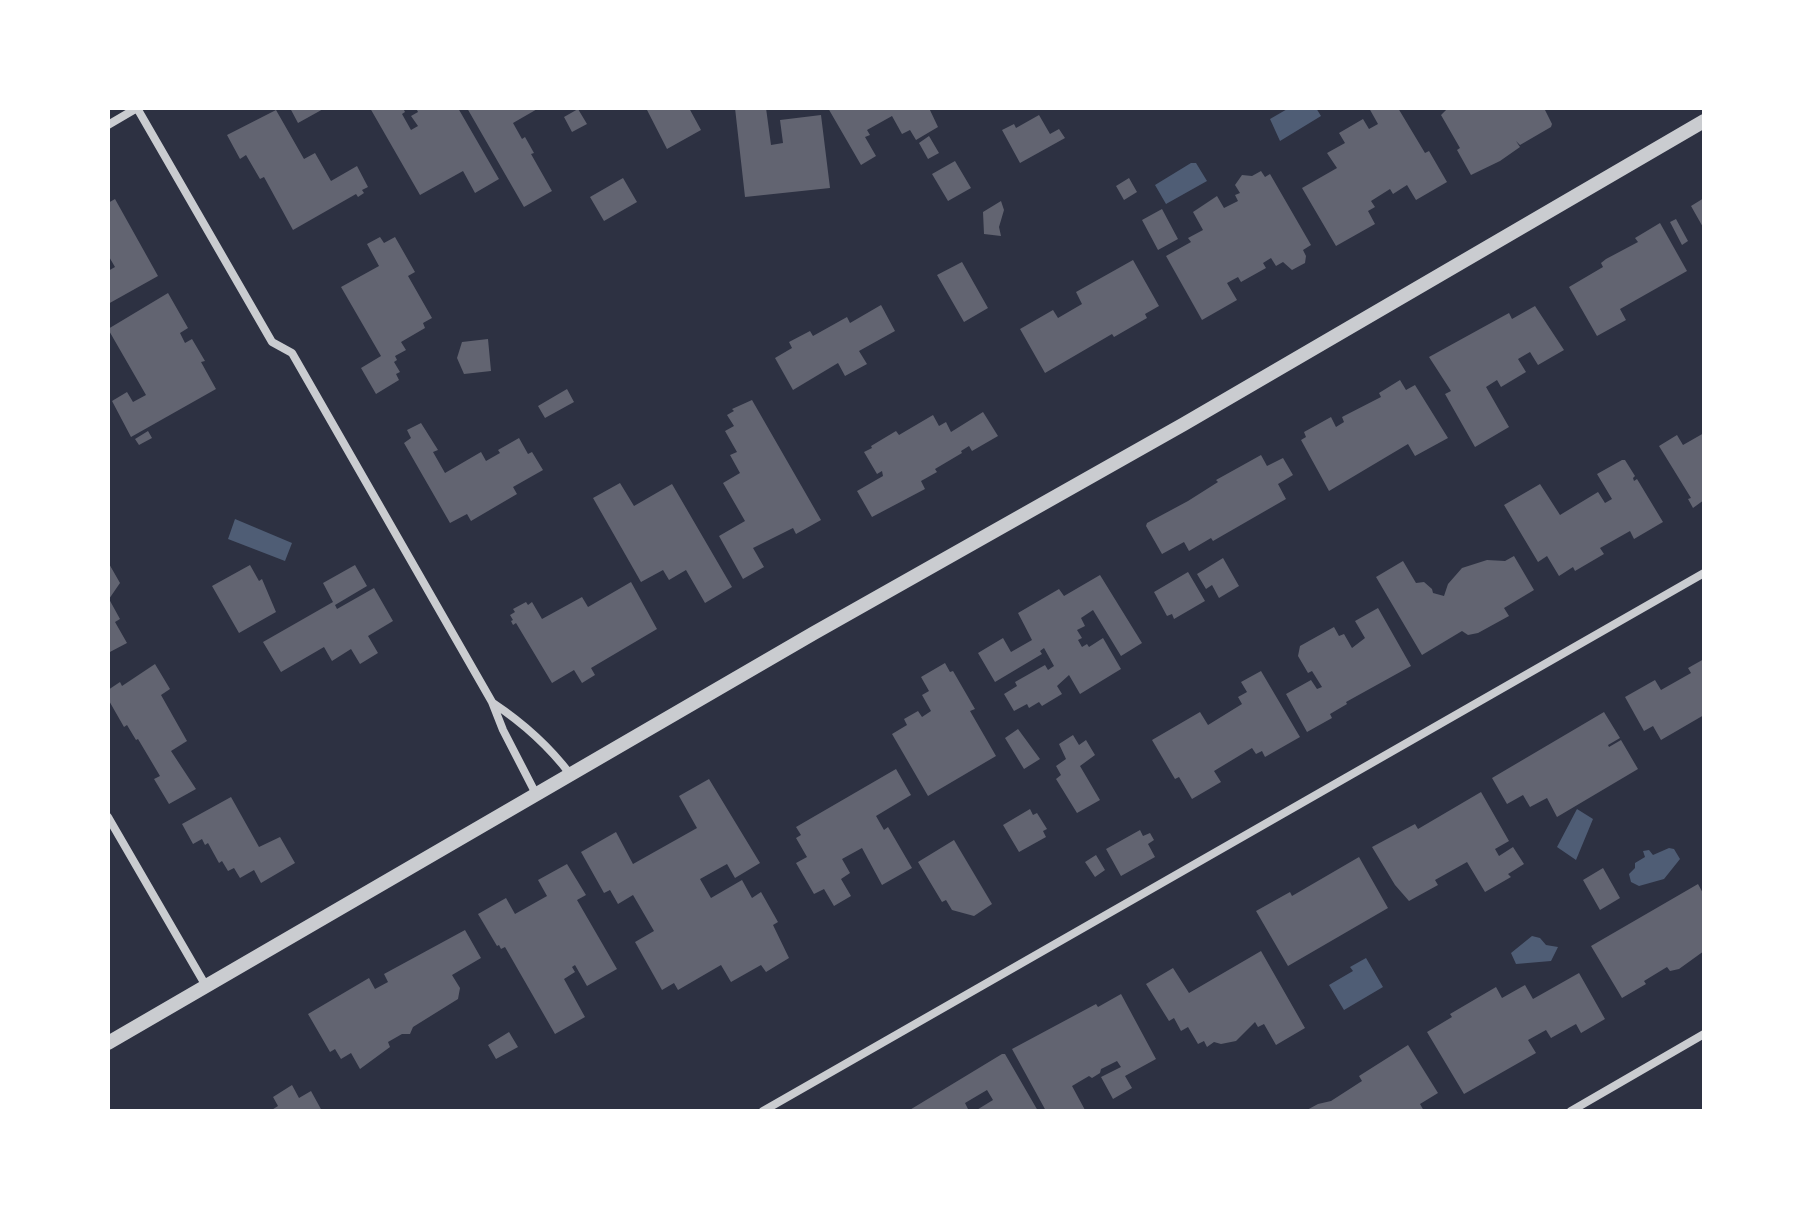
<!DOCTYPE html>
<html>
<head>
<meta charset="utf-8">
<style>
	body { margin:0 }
	#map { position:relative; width:1812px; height:1219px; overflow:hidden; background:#2d3142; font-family:"Noto Serif",serif }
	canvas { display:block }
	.frame { position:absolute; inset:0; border:110px solid #fff; pointer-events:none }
</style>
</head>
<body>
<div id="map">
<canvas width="1812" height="1219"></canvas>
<div class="frame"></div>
</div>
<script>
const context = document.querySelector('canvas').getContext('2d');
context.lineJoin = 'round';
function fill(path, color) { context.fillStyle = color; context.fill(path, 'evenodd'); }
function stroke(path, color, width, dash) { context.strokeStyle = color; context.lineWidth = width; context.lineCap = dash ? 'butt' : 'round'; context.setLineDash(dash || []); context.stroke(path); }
fill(new Path2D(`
	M 1289,108 L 1316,108 L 1321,116 L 1280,141 L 1270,119 Z
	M 1191,163 L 1196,163 L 1207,181 L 1166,204 L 1155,185 Z
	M 235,519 L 292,543 L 285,561 L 228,539 Z
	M 1577,809 L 1593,819 L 1576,860 L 1557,847 Z
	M 1669,848 L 1674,849 L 1680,859 L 1664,879 L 1639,886 L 1631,882 L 1629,874 L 1635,868 L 1635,863 L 1645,857 L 1643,851 L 1649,850 L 1653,855 Z
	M 1532,936 L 1540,938 L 1546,945 L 1558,947 L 1551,961 L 1516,964 L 1511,953 Z
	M 1366,958 L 1383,987 L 1344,1010 L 1329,985 L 1353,971 L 1350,967 Z`), '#4f5d75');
fill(new Path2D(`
	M 290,108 L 325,108 L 298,123 Z
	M 370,108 L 403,108 L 405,112 L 402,114 L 411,130 L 418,126 L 411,116 L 418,112 L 416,108 L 458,108 L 499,179 L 475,193 L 463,171 L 420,195 Z
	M 467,108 L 539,108 L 513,123 L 522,139 L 525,137 L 534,153 L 531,154 L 552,191 L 524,207 Z
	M 646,108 L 689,108 L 701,130 L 667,149 Z
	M 735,108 L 766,108 L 771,145 L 783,143 L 780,120 L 821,115 L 830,188 L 745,197 Z
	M 828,108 L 929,108 L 938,127 L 916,140 L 910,130 L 902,134 L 892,116 L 867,130 L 870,135 L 865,137 L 876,156 L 861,165 Z
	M 1369,108 L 1398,108 L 1425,153 L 1429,151 L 1447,182 L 1416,200 L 1407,185 L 1393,194 L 1390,189 L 1371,201 L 1375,207 L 1368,211 L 1375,224 L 1336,246 L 1302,188 L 1337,168 L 1327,153 L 1345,143 L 1339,133 L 1363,119 L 1369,129 L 1378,124 Z
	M 1448,108 L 1544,108 L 1552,124 L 1551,127 L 1520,145 L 1516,141 L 1520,147 L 1500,161 L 1471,175 L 1457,150 L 1460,148 L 1441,115 Z
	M 578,109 L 587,124 L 572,132 L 564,117 Z
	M 276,110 L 304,159 L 315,153 L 331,181 L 357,166 L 368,187 L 362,190 L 364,193 L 358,197 L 356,194 L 293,230 L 264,177 L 260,179 L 246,155 L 240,159 L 227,135 Z
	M 1039,115 L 1050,134 L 1059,129 L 1065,138 L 1020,163 L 1002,130 L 1014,124 L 1016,128 Z
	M 929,136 L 939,153 L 928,159 L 919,143 Z
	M 955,161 L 971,188 L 948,201 L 932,174 Z
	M 1261,171 L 1265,177 L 1270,174 L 1311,245 L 1303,250 L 1306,256 L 1305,263 L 1292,270 L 1283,262 L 1276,266 L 1271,258 L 1263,263 L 1266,268 L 1241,282 L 1238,277 L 1227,283 L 1237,300 L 1202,320 L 1166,256 L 1191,242 L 1188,238 L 1203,230 L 1193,212 L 1217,196 L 1224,208 L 1238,201 L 1235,195 L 1240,193 L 1235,185 L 1242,175 L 1252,176 Z
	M 623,178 L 637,202 L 604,221 L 590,197 Z
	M 1129,178 L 1137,192 L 1124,200 L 1116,186 Z
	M 1704,198 L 1704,229 L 1691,206 Z
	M 115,199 L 158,276 L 108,304 L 108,271 L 115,267 L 108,255 L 108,203 Z
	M 1001,201 L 1004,210 L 999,227 L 1001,236 L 984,234 L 983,212 Z
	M 1162,209 L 1178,239 L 1158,250 L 1142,220 Z
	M 1676,219 L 1688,241 L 1682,245 L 1670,222 Z
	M 1660,223 L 1687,271 L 1620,309 L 1626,320 L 1597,336 L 1569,287 L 1603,267 L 1601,263 L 1606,259 L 1638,242 L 1635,238 Z
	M 380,237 L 384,243 L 395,237 L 415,272 L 408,276 L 432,318 L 423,323 L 425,328 L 401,342 L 406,350 L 395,356 L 397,360 L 394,362 L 400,372 L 396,374 L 399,380 L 376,394 L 361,368 L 381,356 L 341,287 L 379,266 L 367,244 Z
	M 1133,260 L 1159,306 L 1145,314 L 1147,318 L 1114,337 L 1112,334 L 1045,373 L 1020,329 L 1053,310 L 1058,318 L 1082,304 L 1076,292 Z
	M 962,262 L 988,308 L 964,322 L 937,275 Z
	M 168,293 L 188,328 L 180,333 L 185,343 L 192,339 L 205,361 L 201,362 L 216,389 L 131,437 L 112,401 L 127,392 L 133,402 L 146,395 L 108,329 Z
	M 881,305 L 895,331 L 859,351 L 867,364 L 845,376 L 838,363 L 793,390 L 775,358 L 792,348 L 789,342 L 810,331 L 813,336 L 847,317 L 850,323 Z
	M 1535,306 L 1564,350 L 1538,365 L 1530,352 L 1518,359 L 1526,372 L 1501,387 L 1497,380 L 1486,387 L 1509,427 L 1475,447 L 1445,394 L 1451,391 L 1429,357 L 1509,313 L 1512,319 Z
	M 488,339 L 491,371 L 464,374 L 457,358 L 462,342 Z
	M 1400,380 L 1406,390 L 1415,385 L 1448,438 L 1415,456 L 1408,444 L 1329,491 L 1301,440 L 1306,437 L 1304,432 L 1331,417 L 1336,427 L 1344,422 L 1342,417 L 1381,397 L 1379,393 Z
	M 567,389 L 574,402 L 545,418 L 538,406 Z
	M 752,400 L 821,520 L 796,534 L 793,528 L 753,548 L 764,567 L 743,579 L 719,536 L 745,521 L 723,483 L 740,473 L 730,455 L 737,452 L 725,431 L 734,426 L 727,415 L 734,411 L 732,409 Z
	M 983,412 L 998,436 L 972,451 L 969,446 L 961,451 L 962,453 L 935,469 L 937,472 L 921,481 L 925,489 L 872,517 L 857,491 L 883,476 L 882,471 L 877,474 L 864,452 L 872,448 L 871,446 L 896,431 L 899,435 L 933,415 L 939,426 L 946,422 L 951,432 Z
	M 421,423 L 438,450 L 433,452 L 445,473 L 481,452 L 486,461 L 500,453 L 498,450 L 519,438 L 528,454 L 532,452 L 543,470 L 513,487 L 517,494 L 471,521 L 467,514 L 450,523 L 404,443 L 411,438 L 407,430 Z
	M 148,431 L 152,438 L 139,445 L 135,439 Z
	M 1704,433 L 1704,500 L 1693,508 L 1688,499 L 1691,498 L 1659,446 L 1677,435 L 1683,445 Z
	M 1261,455 L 1267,466 L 1283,458 L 1293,475 L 1278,484 L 1286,499 L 1213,541 L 1211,538 L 1189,551 L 1184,542 L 1162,554 L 1146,526 L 1147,523 L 1188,501 L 1218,482 L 1216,480 Z
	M 1622,460 L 1625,460 L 1635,476 L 1633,478 L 1634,481 L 1637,479 L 1663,522 L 1634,539 L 1630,531 L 1600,548 L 1604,554 L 1575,571 L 1573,567 L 1559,576 L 1547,556 L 1538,562 L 1504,505 L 1540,484 L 1560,515 L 1598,492 L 1605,503 L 1612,499 L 1597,474 Z
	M 620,483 L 634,506 L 672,484 L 732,587 L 705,603 L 686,570 L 669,580 L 663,570 L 641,582 L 593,498 Z
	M 1514,556 L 1534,590 L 1504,608 L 1509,616 L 1478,633 L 1468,635 L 1462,631 L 1422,655 L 1376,577 L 1403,561 L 1416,583 L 1424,582 L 1432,589 L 1433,593 L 1444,596 L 1448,584 L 1462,568 L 1487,560 L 1505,561 Z
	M 1223,558 L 1239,586 L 1219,598 L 1212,585 L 1206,589 L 1197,574 Z
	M 108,562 L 120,583 L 109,599 L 120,619 L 115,622 L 127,643 L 108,653 Z
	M 250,565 L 259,581 L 262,579 L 276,612 L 239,633 L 212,586 Z
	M 355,565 L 367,586 L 335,605 L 337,609 L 374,588 L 393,621 L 368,636 L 378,653 L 360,664 L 351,649 L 332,661 L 324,647 L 281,672 L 263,642 L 333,602 L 323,583 Z
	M 1188,572 L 1205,601 L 1174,619 L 1172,614 L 1167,616 L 1154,592 Z
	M 1100,575 L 1142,643 L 1121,656 L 1093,610 L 1081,618 L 1085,626 L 1077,630 L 1082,638 L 1078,640 L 1082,647 L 1087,644 L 1089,647 L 1103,638 L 1121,669 L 1080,694 L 1069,675 L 1057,686 L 1062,694 L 1042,706 L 1039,702 L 1029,708 L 1027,704 L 1014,711 L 1004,694 L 1017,686 L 1015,682 L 1045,665 L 1048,670 L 1054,666 L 1044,648 L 1040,651 L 1042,654 L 995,682 L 978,653 L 1003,638 L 1011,652 L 1032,640 L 1018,613 L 1059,589 L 1064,596 Z
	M 631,582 L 657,629 L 591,668 L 595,675 L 582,683 L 574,670 L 552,683 L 516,623 L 513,625 L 511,621 L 513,620 L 510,615 L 515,612 L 513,609 L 526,602 L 528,605 L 532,602 L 542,619 L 582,597 L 588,607 Z
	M 1378,608 L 1411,666 L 1346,702 L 1347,704 L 1330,714 L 1332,718 L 1307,732 L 1286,694 L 1311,680 L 1317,689 L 1322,687 L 1312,671 L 1308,673 L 1298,656 L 1300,646 L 1334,627 L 1339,636 L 1344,634 L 1352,648 L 1365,638 L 1355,621 Z
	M 1704,659 L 1704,715 L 1661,740 L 1653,726 L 1644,731 L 1625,697 L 1655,680 L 1661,690 L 1691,673 L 1688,668 Z
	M 945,663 L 950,672 L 953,671 L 975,709 L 970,711 L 996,756 L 928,796 L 892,734 L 907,725 L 904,719 L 918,711 L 922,717 L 931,711 L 922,695 L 929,691 L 921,677 Z
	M 155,664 L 170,689 L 161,695 L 187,741 L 171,751 L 196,789 L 169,804 L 154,779 L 160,776 L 138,739 L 136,740 L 127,725 L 124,727 L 108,699 L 108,690 L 120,682 L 122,686 Z
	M 1261,671 L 1300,737 L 1265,757 L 1262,751 L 1256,754 L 1252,748 L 1214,771 L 1221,782 L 1192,799 L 1179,777 L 1175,779 L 1152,740 L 1200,712 L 1208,725 L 1242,704 L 1238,697 L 1247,692 L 1241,682 Z
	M 1604,712 L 1620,738 L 1608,745 L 1609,747 L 1621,740 L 1638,769 L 1557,817 L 1547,798 L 1530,807 L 1523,795 L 1507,804 L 1492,778 Z
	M 1018,729 L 1040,759 L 1024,769 L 1005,738 Z
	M 1073,735 L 1079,745 L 1086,740 L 1095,755 L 1080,766 L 1100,800 L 1077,813 L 1056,779 L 1061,775 L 1056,766 L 1066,759 L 1059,744 Z
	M 896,769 L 911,795 L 876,816 L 884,830 L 888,827 L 912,868 L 882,885 L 862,848 L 842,859 L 850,873 L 841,879 L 851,896 L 834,906 L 824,889 L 814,894 L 796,863 L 807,857 L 796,838 L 801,835 L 796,827 Z
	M 709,779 L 760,863 L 735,878 L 727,864 L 700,879 L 711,898 L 742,880 L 752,898 L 761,892 L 778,922 L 773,925 L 789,958 L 766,972 L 761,965 L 731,982 L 721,965 L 678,990 L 674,983 L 662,990 L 635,942 L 654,931 L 633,895 L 618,904 L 610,890 L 604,893 L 581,852 L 616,832 L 633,864 L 697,828 L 679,796 Z
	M 1481,792 L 1509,841 L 1495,849 L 1499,856 L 1513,847 L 1524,864 L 1508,874 L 1511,877 L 1485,892 L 1467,862 L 1435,880 L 1438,885 L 1409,901 L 1395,885 L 1372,847 L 1415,824 L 1418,829 Z
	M 231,797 L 259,847 L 280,837 L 295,863 L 261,883 L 254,870 L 240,878 L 234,868 L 228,871 L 222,861 L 219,863 L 208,843 L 205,845 L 202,839 L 193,844 L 182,824 Z
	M 1030,809 L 1033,815 L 1037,813 L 1047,829 L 1043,831 L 1046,837 L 1019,852 L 1003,825 Z
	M 1140,830 L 1143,836 L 1150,833 L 1154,840 L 1148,844 L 1155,857 L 1121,876 L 1106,849 Z
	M 954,840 L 992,904 L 974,916 L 952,910 L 946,900 L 942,902 L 918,862 Z
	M 1096,855 L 1105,870 L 1095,877 L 1085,862 Z
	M 1359,857 L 1388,908 L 1288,966 L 1256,911 L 1290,892 L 1292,896 Z
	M 567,864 L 586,895 L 577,900 L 617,969 L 587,986 L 575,965 L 572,967 L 575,972 L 564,979 L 585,1017 L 555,1034 L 505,947 L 501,949 L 499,945 L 497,946 L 478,914 L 506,898 L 515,914 L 547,896 L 538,880 Z
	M 1603,868 L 1620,898 L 1600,910 L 1583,880 Z
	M 1698,884 L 1704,895 L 1704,951 L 1679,969 L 1670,971 L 1667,967 L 1644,981 L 1646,984 L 1622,998 L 1591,946 Z
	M 465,930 L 481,958 L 452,975 L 460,988 L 458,999 L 413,1027 L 410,1034 L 402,1034 L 388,1042 L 390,1047 L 360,1069 L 351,1053 L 341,1059 L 335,1049 L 330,1052 L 308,1014 L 369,978 L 375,989 L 388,982 L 384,974 Z
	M 1261,951 L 1305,1028 L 1276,1045 L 1264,1024 L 1258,1027 L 1255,1022 L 1236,1041 L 1221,1044 L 1214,1042 L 1207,1047 L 1204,1041 L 1198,1044 L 1188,1027 L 1181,1031 L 1174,1018 L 1169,1021 L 1146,984 L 1173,968 L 1189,993 Z
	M 1579,973 L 1605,1019 L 1581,1033 L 1576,1024 L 1551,1038 L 1546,1030 L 1528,1040 L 1536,1053 L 1464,1094 L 1427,1032 L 1452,1017 L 1450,1014 L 1496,987 L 1502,998 L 1525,985 L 1533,999 Z
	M 1121,994 L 1156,1059 L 1125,1076 L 1132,1088 L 1113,1099 L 1101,1077 L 1121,1067 L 1117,1061 L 1101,1069 L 1100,1073 L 1092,1078 L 1089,1076 L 1072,1086 L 1085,1110 L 1046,1111 L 1012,1049 L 1096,1004 L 1098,1007 Z
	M 509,1032 L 518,1047 L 496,1059 L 488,1045 Z
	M 1408,1045 L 1438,1093 L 1420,1104 L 1424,1111 L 1305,1111 L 1318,1104 L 1331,1101 L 1362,1081 L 1359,1076 Z
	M 1002,1054 L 1005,1054 L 1038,1111 L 975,1111 L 993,1100 L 987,1090 L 965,1103 L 969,1111 L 908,1111 Z
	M 292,1085 L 299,1098 L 311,1091 L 322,1111 L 270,1111 L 278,1106 L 273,1097 Z`), '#626471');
stroke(new Path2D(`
	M 137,108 L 272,342 L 292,353 L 492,702 L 503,730 L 536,794
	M 108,125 L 137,108
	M 493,703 C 523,723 548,745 570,774
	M 108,817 L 206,986
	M 763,1111 L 1704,573
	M 1571,1111 L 1704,1034`), '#caccd0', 8);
stroke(new Path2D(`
	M 108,1043 L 814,633 L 1184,424 L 1704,121`), '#caccd0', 14);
</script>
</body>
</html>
